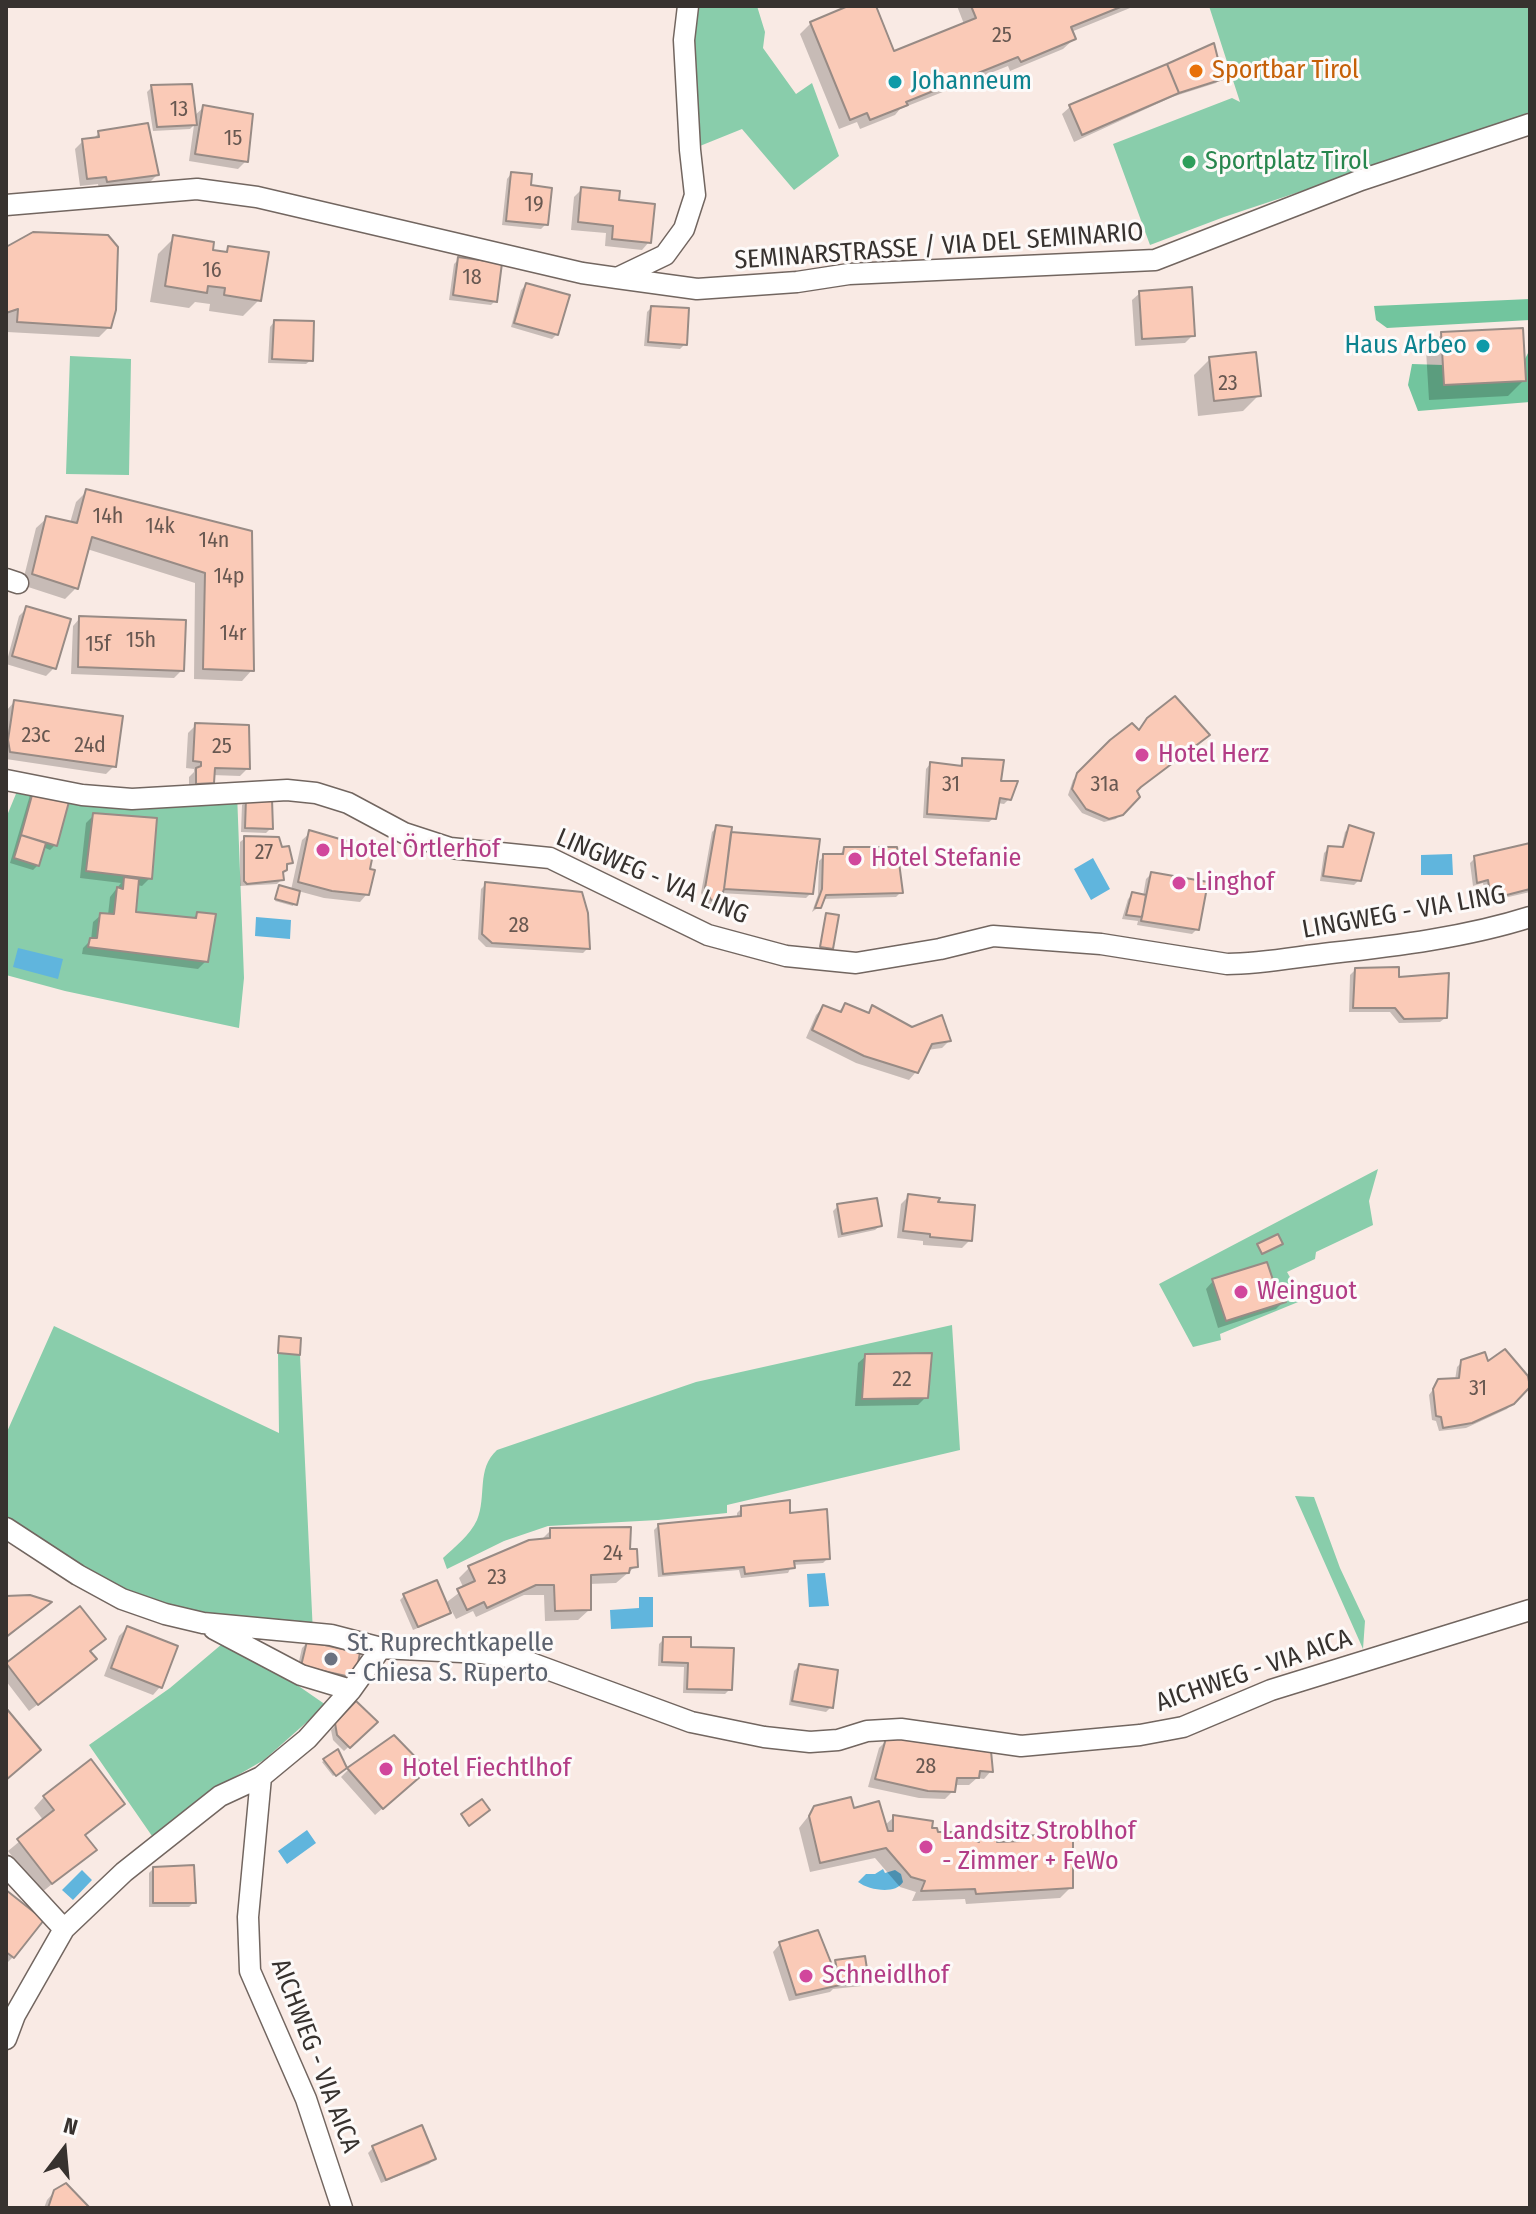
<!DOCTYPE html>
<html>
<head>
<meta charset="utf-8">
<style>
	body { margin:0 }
	#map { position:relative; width:1536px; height:2214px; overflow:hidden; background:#f9eae4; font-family:"Fira Sans Condensed",sans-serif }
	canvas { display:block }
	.frame { position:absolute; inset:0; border:8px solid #37322f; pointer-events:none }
	.north { position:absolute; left:24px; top:2110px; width:80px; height:80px; -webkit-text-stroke:6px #fdfaf9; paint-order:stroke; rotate:16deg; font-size:22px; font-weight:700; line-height:32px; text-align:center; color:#37322f }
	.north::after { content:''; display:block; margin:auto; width:28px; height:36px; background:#37322f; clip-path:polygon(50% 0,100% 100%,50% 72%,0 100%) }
</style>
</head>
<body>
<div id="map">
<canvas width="1536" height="2214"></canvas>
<div class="frame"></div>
<div class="north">N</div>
</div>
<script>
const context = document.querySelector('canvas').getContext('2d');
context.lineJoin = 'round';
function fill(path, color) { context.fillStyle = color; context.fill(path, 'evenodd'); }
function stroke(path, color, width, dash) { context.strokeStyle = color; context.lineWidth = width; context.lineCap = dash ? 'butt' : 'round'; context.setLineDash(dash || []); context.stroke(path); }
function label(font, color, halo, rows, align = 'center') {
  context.font = font + ' "Fira Sans Condensed",sans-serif'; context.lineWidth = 6; context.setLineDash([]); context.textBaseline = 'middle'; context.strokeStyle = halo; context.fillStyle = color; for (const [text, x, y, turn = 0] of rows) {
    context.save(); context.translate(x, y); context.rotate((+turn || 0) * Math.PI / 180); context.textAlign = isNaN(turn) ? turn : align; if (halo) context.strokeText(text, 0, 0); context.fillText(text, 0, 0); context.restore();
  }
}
fill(new Path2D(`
	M 688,6 L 757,6 L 765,32 L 763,48 L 796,94 L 812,83 L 839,156 L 794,190 L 742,129 L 690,150 Z
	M 1209,6 L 1530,6 L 1530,115 L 1224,217 L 1150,245 L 1113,144 L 1232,98 L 1240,102 Z
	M 70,356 L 131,359 L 129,475 L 66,474 Z
	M 20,784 L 82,796 L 237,793 L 244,978 L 239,1028 L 65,991 L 6,975 L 6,818 Z
	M 1378,1169 L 1369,1201 L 1373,1225 L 1316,1252 L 1315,1259 L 1287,1272 L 1303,1300 L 1220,1334 L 1221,1340 L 1193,1347 L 1159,1284 Z
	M 952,1325 L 960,1450 L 727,1505 L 727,1513 L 658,1520 L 548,1526 L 504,1541 L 447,1569 L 443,1558 C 455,1547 470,1535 477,1520 C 487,1496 476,1469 497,1450 L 696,1382 Z
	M 54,1326 L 279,1433 L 278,1353 L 300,1355 L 313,1634 L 165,1614 L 6,1529 L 6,1434 Z
	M 1295,1496 L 1314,1497 L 1340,1568 L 1365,1621 L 1363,1649 Z
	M 222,1644 L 287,1678 L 326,1705 L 264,1760 L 219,1786 L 152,1836 L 89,1745 L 170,1688 Z`), '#89cdab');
fill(new Path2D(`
	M 1530,299 L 1530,320 L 1387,328 L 1376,320 L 1374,306 Z
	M 1530,349 L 1530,402 L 1418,411 L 1408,385 L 1412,364 L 1443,365 L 1445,385 L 1525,381 L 1524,361 Z`), '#72c59e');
fill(new Path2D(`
	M 1452,854 L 1453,875 L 1421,875 L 1421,855 Z
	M 1093,858 L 1110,889 L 1091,900 L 1074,869 Z
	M 256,917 L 291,920 L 290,939 L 255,936 Z
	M 18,948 L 63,959 L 58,979 L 13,967 Z
	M 825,1573 L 829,1606 L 809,1607 L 807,1574 Z
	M 639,1597 L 653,1597 L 653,1627 L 611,1629 L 610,1610 L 639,1608 Z
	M 307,1830 L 316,1843 L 287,1864 L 278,1851 Z
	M 883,1869 L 885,1873 L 895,1870 L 901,1874 L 903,1882 C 895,1895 869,1890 858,1882 L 866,1874 L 875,1874 Z
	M 82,1870 L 92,1880 L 73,1900 L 62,1890 Z`), '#60b5dd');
fill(new Path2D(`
	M 854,6 L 874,6 L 893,53 L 964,24 L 957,6 L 1135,6 L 1071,32 L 1074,39 L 1063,49 L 1010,71 L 1008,66 L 900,109 L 895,115 L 860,129 L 857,122 L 839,129 L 800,34 L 811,23 Z
	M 1221,78 L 1216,83 L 1172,97 L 1074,142 L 1062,114 L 1070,107 Z
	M 152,87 L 194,116 L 204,107 L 246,161 L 238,169 L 189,161 L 194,125 L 190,129 L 153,131 L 147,92 Z
	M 99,133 L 157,175 L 150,182 L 99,189 L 98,184 L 80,186 L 75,149 L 83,141 L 92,140 Z
	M 511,174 L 528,187 L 546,224 L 541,229 L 502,225 L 507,179 Z
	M 582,189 L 617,202 L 649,242 L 642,250 L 605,246 L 606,233 L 571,230 L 574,197 Z
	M 174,238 L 210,252 L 223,254 L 229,248 L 259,300 L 243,316 L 209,311 L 210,304 L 195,302 L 189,308 L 150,302 L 158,254 Z
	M 6,249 L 109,327 L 99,337 L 7,332 Z
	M 459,259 L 495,301 L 491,305 L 449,300 L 454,264 Z
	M 526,285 L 557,334 L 552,339 L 511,327 L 521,290 Z
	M 1140,293 L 1193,335 L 1185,343 L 1135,346 L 1132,300 Z
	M 651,308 L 685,344 L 680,349 L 644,346 L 647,312 Z
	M 274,322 L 311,360 L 306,364 L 268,363 L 270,327 Z
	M 1442,334 L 1524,380 L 1508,396 L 1429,400 L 1426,350 Z
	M 1210,359 L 1259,395 L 1243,411 L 1198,416 L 1194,375 Z
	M 87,491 L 250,533 L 252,670 L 242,681 L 194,679 L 195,583 L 87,549 L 76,588 L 65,599 L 22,585 L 36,528 L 47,518 L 70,523 L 76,502 Z
	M 27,608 L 54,668 L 46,676 L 6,664 L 19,616 Z
	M 80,618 L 182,670 L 174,678 L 71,674 L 73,626 Z
	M 14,702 L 114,766 L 106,774 L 6,759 L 7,710 Z
	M 196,725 L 248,768 L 240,776 L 212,775 L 212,782 L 204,790 L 189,791 L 189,777 L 194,772 L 194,769 L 186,768 L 188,733 Z
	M 1138,732 L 1137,796 L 1116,819 L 1104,822 L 1082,813 L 1068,795 L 1073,780 L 1111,742 Z
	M 963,760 L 999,783 L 1009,799 L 1004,804 L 997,803 L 994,818 L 989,822 L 923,818 L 926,769 L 930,764 L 958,768 Z
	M 35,790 L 55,845 L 50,850 L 43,847 L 38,865 L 33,870 L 10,863 L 30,795 Z
	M 246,800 L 271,828 L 266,833 L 241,832 L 242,805 Z
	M 94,815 L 150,878 L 142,886 L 137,885 L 134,914 L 192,919 L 198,914 L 206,961 L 198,969 L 82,954 L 83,948 L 91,940 L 93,922 L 101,915 L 108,915 L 110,897 L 121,883 L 80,878 L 86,823 Z
	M 717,827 L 811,893 L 806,898 L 720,893 L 712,907 L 707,905 L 701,893 L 712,832 Z
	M 1350,827 L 1359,880 L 1354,885 L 1320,881 L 1324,853 L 1329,848 L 1341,849 L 1345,832 Z
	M 310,833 L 367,894 L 360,902 L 324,898 L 298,891 L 293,906 L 275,901 L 280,887 L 291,890 L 302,840 Z
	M 245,838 L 280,850 L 291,862 L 281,873 L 282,879 L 277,884 L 240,886 L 240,842 Z
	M 1530,845 L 1530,892 L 1487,902 L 1483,883 L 1473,886 L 1470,863 L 1475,858 Z
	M 845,849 L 901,892 L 896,897 L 822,899 L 819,907 L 812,912 L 818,895 L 819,861 L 824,856 L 840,854 Z
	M 1151,874 L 1197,929 L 1192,934 L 1137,925 L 1138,921 L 1122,919 L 1128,899 L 1133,894 L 1143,896 L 1146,879 Z
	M 486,884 L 588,948 L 583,953 L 486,947 L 478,939 L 481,889 Z
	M 1355,970 L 1445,1018 L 1440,1022 L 1399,1023 L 1390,1012 L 1349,1012 L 1350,975 Z
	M 845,1005 L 866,1014 L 873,1007 L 912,1029 L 949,1041 L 942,1048 L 927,1050 L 916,1072 L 909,1080 L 856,1063 L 806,1038 L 816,1015 L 823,1007 L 837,1013 Z
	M 909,1196 L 936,1203 L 970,1240 L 962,1248 L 923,1245 L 923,1241 L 897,1238 L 901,1204 Z
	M 838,1206 L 880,1226 L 875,1230 L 838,1238 L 833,1211 Z
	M 1213,1281 L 1284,1301 L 1276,1309 L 1218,1328 L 1206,1289 Z
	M 866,1356 L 926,1397 L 918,1405 L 855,1406 L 858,1363 Z
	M 1462,1362 L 1487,1364 L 1529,1384 L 1507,1409 L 1466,1428 L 1439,1431 L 1436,1421 L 1432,1420 L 1429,1395 L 1439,1381 L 1455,1380 L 1457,1367 Z
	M 742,1508 L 788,1515 L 828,1558 L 823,1563 L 792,1565 L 788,1573 L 741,1578 L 739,1570 L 658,1577 L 654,1530 L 658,1526 L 737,1518 L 737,1513 Z
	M 551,1530 L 628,1551 L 636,1566 L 616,1583 L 589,1584 L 589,1610 L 578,1620 L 545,1621 L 544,1595 L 524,1595 L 476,1617 L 473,1611 L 456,1619 L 447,1602 L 464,1589 L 459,1578 L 469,1568 L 540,1541 Z
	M 405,1595 L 448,1613 L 444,1617 L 413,1630 L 400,1600 Z
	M 6,1598 L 48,1603 L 6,1639 Z
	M 80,1609 L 88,1652 L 87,1667 L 29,1711 L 6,1681 L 6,1666 Z
	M 127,1628 L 160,1687 L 153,1695 L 104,1676 L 119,1636 Z
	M 664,1639 L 689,1649 L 730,1689 L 725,1694 L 683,1693 L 684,1667 L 658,1666 L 659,1644 Z
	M 307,1643 L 358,1654 L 348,1681 L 297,1670 L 302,1648 Z
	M 799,1666 L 831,1707 L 826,1712 L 789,1705 L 794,1671 Z
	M 356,1704 L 375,1722 L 344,1751 L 333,1740 L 331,1730 Z
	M 887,1740 L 991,1771 L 984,1779 L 977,1778 L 969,1785 L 954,1785 L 953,1791 L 945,1799 L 919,1798 L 868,1787 L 879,1748 Z
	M 338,1752 L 345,1768 L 333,1776 L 322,1762 Z
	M 349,1769 L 417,1778 L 375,1815 L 341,1777 Z
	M 44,1797 L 123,1804 L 84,1836 L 94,1850 L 41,1893 L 8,1851 L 44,1821 L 34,1808 Z
	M 815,1808 L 853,1810 L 884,1826 L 894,1817 L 937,1834 L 975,1843 L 979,1839 L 995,1844 L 1020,1843 L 1024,1838 L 1056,1841 L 1065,1832 L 1071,1887 L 1060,1898 L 966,1904 L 965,1899 L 912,1901 L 916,1892 L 900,1887 L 875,1858 L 810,1872 L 799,1828 Z
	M 153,1869 L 194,1902 L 189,1907 L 149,1907 L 149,1873 Z
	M 6,1893 L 13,1957 L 6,1964 Z
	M 780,1944 L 831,1968 L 836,1962 L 867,1981 L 862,1986 L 833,1989 L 830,1992 L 789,2001 L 773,1952 Z
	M 421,2128 L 434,2159 L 429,2164 L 381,2183 L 368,2153 L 373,2148 Z
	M 55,2191 L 87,2208 L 44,2208 L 47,2200 Z`), '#0003');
const building = new Path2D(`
	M 848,6 L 876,6 L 894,51 L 976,18 L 971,6 L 1123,6 L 1071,27 L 1076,39 L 1021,62 L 1018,57 L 906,102 L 908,105 L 870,120 L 867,113 L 850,120 L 810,22 Z
	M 1214,43 L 1223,79 L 1179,93 L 1167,64 Z
	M 1167,64 L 1179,93 L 1082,135 L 1069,105 Z
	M 192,84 L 197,125 L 157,127 L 151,85 Z
	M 203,105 L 253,114 L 248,162 L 195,154 Z
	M 148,123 L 159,175 L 107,182 L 106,177 L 87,179 L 82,139 L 99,137 L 98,131 Z
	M 511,172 L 532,174 L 531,185 L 552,188 L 548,225 L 506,221 Z
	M 581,187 L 620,191 L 619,200 L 655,204 L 651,243 L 612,239 L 613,226 L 578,222 Z
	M 33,232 L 108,235 L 118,247 L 116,310 L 111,328 L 17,322 L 18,309 L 6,313 L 6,247 Z
	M 173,235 L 214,242 L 213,250 L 227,252 L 228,246 L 269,252 L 261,301 L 224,295 L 225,288 L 208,286 L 207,293 L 165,286 Z
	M 458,257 L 502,263 L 497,302 L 453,295 Z
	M 526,283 L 570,295 L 558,335 L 514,323 Z
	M 1192,287 L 1195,336 L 1142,339 L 1139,291 Z
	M 651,306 L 689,308 L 687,345 L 648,342 Z
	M 274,320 L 314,321 L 313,361 L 272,359 Z
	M 1523,328 L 1526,381 L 1444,385 L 1441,332 Z
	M 1256,352 L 1261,396 L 1214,401 L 1209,357 Z
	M 86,489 L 252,531 L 254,671 L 203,669 L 205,573 L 92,537 L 78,589 L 32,574 L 46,516 L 77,523 Z
	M 26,606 L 71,619 L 56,669 L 12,656 Z
	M 79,616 L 186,620 L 184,671 L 78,667 Z
	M 1175,696 L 1210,735 L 1141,787 L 1137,791 L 1140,797 L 1123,815 L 1109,819 L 1086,809 L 1072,789 L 1077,773 L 1110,740 L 1132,723 L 1139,730 L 1147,718 Z
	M 14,700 L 123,716 L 116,767 L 10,752 L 8,740 Z
	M 195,723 L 249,725 L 250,769 L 215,768 L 214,783 L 196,784 L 196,768 L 201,766 L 201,762 L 193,761 Z
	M 962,758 L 1004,760 L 1001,781 L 1018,781 L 1011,800 L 1000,798 L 996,819 L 927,814 L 930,762 L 962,766 Z
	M 34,788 L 70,798 L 57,846 L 21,835 Z
	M 246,798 L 272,799 L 273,829 L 245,828 Z
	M 93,813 L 157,818 L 152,879 L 86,871 Z
	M 716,825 L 732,827 L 724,889 L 719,904 L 711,900 L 705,888 Z
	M 1349,825 L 1374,833 L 1361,881 L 1323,876 L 1328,846 L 1343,847 Z
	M 309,830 L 374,849 L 370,869 L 375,870 L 369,895 L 332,891 L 298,882 Z
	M 731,832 L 820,839 L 813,894 L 724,889 Z
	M 21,835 L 46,843 L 39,866 L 14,858 Z
	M 244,836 L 279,837 L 282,847 L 289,846 L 293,863 L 287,864 L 287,870 L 283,872 L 284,880 L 247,884 L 244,881 Z
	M 1530,843 L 1530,889 L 1491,899 L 1488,880 L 1477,883 L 1474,856 Z
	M 844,847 L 897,847 L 903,893 L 826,895 L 821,908 L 815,908 L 822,889 L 823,854 L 843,854 Z
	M 1151,872 L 1208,882 L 1199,930 L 1141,921 Z
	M 124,877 L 139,879 L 136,912 L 196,918 L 197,912 L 216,914 L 208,962 L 88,947 L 90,938 L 97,938 L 100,913 L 114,914 L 117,887 L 123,889 Z
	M 485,882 L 582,892 L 588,913 L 590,949 L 492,943 L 482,934 Z
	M 279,885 L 300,891 L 297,905 L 275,899 Z
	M 1132,892 L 1146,895 L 1142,917 L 1126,915 Z
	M 826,913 L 839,915 L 833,949 L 820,947 Z
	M 1399,967 L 1399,977 L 1449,973 L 1447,1018 L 1404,1019 L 1395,1008 L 1353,1008 L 1355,968 Z
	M 845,1003 L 869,1013 L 872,1005 L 912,1027 L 942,1015 L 951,1041 L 932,1044 L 918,1073 L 864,1056 L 812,1030 L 823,1005 L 841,1012 Z
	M 908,1194 L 940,1198 L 938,1202 L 975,1205 L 972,1241 L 930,1237 L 930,1234 L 903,1231 Z
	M 877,1198 L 882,1226 L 842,1234 L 837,1204 Z
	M 1278,1234 L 1283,1244 L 1262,1254 L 1257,1244 Z
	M 1267,1262 L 1276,1289 L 1282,1287 L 1286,1302 L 1226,1321 L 1212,1279 Z
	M 279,1336 L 301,1338 L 300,1355 L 278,1353 Z
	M 1505,1349 L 1528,1376 L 1530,1387 L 1514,1404 L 1472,1423 L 1443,1428 L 1441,1417 L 1436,1416 L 1433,1389 L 1438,1379 L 1459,1378 L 1461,1360 L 1485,1352 L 1488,1361 Z
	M 932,1353 L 928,1398 L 862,1399 L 865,1354 Z
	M 790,1500 L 790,1513 L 827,1509 L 830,1559 L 794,1561 L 795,1568 L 745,1574 L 744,1567 L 663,1574 L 658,1524 L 741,1516 L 741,1506 Z
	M 631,1527 L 630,1549 L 637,1549 L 638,1567 L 630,1568 L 629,1573 L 591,1575 L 591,1610 L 555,1611 L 554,1585 L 536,1585 L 487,1608 L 484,1602 L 467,1610 L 457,1589 L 475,1581 L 468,1566 L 529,1540 L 550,1538 L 550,1528 Z
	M 437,1580 L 451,1613 L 418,1627 L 403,1594 Z
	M 30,1595 L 52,1602 L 6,1637 L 6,1596 Z
	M 80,1606 L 106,1639 L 90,1651 L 97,1659 L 38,1705 L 6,1663 Z
	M 127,1626 L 178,1646 L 162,1688 L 111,1668 Z
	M 663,1637 L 691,1637 L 691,1647 L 734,1648 L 732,1690 L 687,1689 L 688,1663 L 662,1662 Z
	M 307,1641 L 360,1653 L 355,1678 L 301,1666 Z
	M 799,1664 L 838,1670 L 833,1708 L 792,1701 Z
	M 356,1701 L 378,1722 L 350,1748 L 337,1735 L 335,1723 Z
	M 6,1708 L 41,1750 L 6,1780 Z
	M 394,1735 L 428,1770 L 383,1809 L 347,1768 Z
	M 903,1737 L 959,1748 L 991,1751 L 993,1772 L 980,1771 L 979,1778 L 957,1778 L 955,1792 L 928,1791 L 875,1779 L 886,1738 Z
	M 338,1749 L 347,1768 L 336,1776 L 323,1759 Z
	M 91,1759 L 125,1804 L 85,1835 L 97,1850 L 52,1884 L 17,1839 L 54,1810 L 43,1796 Z
	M 851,1797 L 854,1808 L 879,1801 L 888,1831 L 893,1831 L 893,1815 L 933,1821 L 932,1828 L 937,1828 L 938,1832 L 959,1832 L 979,1842 L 979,1837 L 997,1836 L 997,1842 L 1023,1841 L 1023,1836 L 1057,1834 L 1058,1839 L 1064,1840 L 1064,1830 L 1073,1830 L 1073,1888 L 976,1894 L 975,1889 L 921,1891 L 925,1881 L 911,1877 L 886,1848 L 820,1863 L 809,1816 L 814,1806 Z
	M 482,1799 L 490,1810 L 469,1826 L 461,1814 Z
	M 194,1865 L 196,1903 L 153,1903 L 153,1867 Z
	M 6,1890 L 44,1920 L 14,1958 L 6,1952 Z
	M 818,1930 L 840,1985 L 796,1995 L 779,1942 Z
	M 865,1956 L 869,1982 L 840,1985 L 835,1960 Z
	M 422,2125 L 436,2159 L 386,2180 L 372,2146 Z
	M 66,2183 L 90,2208 L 48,2208 L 54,2190 Z`);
fill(building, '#facab7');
stroke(building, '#988b85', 2);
const minor = new Path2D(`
	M 6,205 L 197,189 L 257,197 L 582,273 L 617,278 L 665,255 L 684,229 L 695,195 L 690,150 L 684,40 L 688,6
	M 617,278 L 697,289 L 797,282 L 849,274 L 1155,260 L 1361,180 L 1530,124
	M 6,579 L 18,583
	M 6,780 L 82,795 L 132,799 L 287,790 L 316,793 L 348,803 L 404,833 L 450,848 L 550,858 L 708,935 L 786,956 L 856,963 L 940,949 L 993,936 L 1101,944 L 1227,964 C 1262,964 1296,957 1331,953 C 1396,946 1467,937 1530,917
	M 6,1528 L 78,1575 L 122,1599 L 165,1614 L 203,1623 L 331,1635 L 381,1648 L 482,1653 L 520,1659 L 691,1722 L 764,1737 L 810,1742 L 838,1740 L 867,1731 L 901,1729 L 1021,1746 L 1140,1735 L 1183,1727 L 1271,1690 L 1530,1610
	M 214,1629 L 301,1675 L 351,1690
	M 261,1777 L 248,1917 L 250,1971 L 306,2099 L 342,2208
	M 6,1866 L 64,1929
	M 6,2039 L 15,2015 L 64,1929 L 124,1872 L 220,1796 L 261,1777 L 307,1739 L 351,1690 L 381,1648`);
stroke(minor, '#726660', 23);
stroke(minor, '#fff', 20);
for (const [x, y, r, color] of [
	[1196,71,8,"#e8710a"],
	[895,82,8,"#0f9aa8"],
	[1189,162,8,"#2e9e5b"],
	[1483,346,8,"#0f9aa8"],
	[1142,755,8,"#d1479c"],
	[323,850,8,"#d1479c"],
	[855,859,8,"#d1479c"],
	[1179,883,8,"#d1479c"],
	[1241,1292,8,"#d1479c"],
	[331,1659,8,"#6b7280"],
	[386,1769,8,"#d1479c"],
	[926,1847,8,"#d1479c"],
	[806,1976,8,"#d1479c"]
]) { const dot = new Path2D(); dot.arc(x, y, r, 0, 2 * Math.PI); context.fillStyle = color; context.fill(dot); stroke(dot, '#fdfaf9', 3); }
label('22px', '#685851', null, [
	["25",1002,36],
	["13",179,110],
	["15",233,139],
	["19",534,205],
	["16",212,271],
	["18",472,278],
	["23",1228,384],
	["14h",108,517],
	["14k",160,527],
	["14n",214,541],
	["14p",229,577],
	["14r",233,634],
	["15h",141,641],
	["15f",98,645],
	["23c",36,736],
	["24d",90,746],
	["25",222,747],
	["31",951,785],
	["31a",1105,785],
	["27",264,853],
	["28",519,926],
	["22",902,1380],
	["31",1478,1389],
	["24",613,1554],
	["23",497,1578],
	["28",926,1767]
]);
label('26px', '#c56008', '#fdfaf9', [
	["Sportbar Tirol",1212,71]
], 'left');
label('26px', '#0d838f', '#fdfaf9', [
	["Johanneum",911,82],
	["Haus Arbeo",1467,346,"right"]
], 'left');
label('26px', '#27864d', '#fdfaf9', [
	["Sportplatz Tirol",1205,162]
], 'left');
label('26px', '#37322f', '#fdfaf9', [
	["SEMINARSTRASSE / VIA DEL SEMINARIO",939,247,-4],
	["LINGWEG - VIA LING",652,877,23],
	["LINGWEG - VIA LING",1404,913,-10],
	["AICHWEG - VIA AICA",1254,1671,-19],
	["AICHWEG - VIA AICA",315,2056,69]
]);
label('26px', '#b23c85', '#fdfaf9', [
	["Hotel Herz",1158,755],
	["Hotel Örtlerhof",339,850],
	["Hotel Stefanie",871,859],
	["Linghof",1195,883],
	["Weinguot",1257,1292],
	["Hotel Fiechtlhof",402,1769],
	["Landsitz Stroblhof",942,1832],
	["- Zimmer + FeWo",942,1862],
	["Schneidlhof",822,1976]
], 'left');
label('26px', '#5b616d', '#fdfaf9', [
	["St. Ruprechtkapelle",347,1644],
	["- Chiesa S. Ruperto",347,1674]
], 'left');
</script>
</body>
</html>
